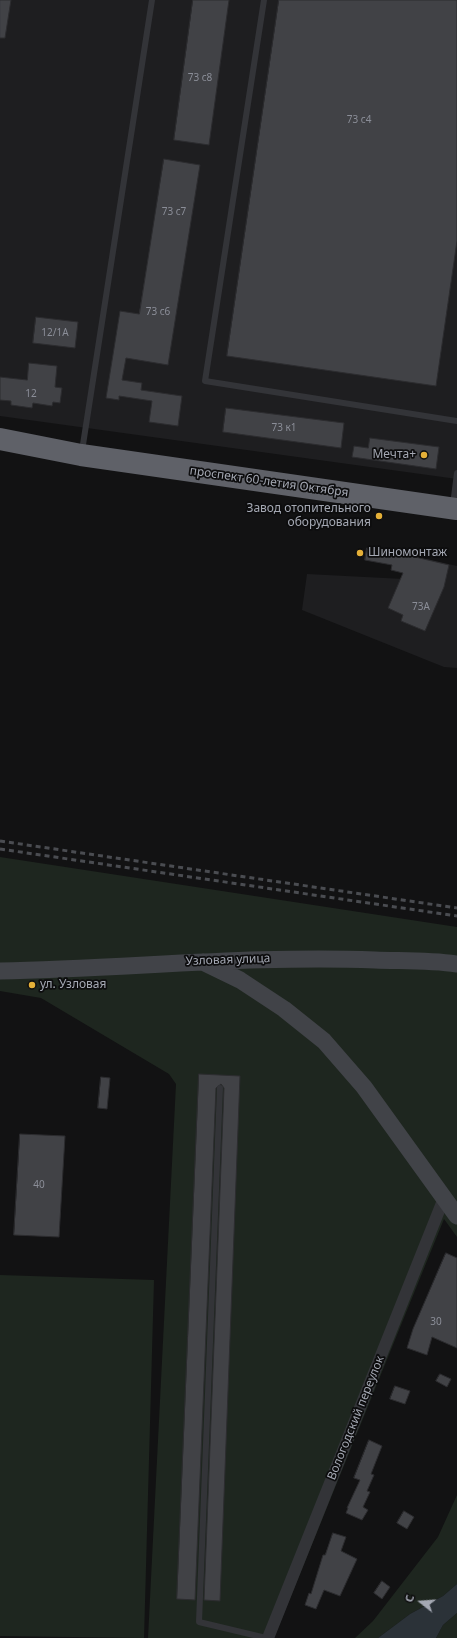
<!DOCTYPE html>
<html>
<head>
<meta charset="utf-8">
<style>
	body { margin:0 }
	#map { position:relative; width:457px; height:1638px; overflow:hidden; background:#121213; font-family:"Noto Sans",sans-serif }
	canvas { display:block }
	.north { position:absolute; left:401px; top:1582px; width:40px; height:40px; -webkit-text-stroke:3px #0d0d0e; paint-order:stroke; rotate:287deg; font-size:11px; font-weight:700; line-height:16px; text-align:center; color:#a4a8b3 }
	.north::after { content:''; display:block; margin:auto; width:14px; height:18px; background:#a4a8b3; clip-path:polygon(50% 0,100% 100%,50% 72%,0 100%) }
</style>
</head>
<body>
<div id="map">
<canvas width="457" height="1638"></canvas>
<div class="north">С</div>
</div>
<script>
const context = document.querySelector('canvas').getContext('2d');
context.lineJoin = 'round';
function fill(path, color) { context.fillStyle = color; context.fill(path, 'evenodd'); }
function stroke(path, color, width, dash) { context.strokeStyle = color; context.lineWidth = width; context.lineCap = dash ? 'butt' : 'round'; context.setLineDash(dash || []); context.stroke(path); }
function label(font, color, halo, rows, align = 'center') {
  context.font = font + ' "Noto Sans",sans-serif'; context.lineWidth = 3.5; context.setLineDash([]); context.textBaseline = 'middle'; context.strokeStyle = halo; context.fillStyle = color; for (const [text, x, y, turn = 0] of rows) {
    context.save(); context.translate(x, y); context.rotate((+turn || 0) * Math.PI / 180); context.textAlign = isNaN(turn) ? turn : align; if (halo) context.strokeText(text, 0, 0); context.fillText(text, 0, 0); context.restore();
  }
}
fill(new Path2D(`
	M 0,0 L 457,0 L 457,479 L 0,416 Z
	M 427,559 L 457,566 L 457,668 L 444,667 L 302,610 L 307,574 L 423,580 Z`), '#1e1e20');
fill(new Path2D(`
	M 0,857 L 457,927 L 457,1237 L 444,1219 L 274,1638 L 148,1638 L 176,1084 L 169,1074 L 41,998 L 0,991 Z
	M 0,1275 L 154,1280 L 144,1638 L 0,1636 Z
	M 457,1495 L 457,1584 L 443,1596 L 410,1614 L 378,1638 L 355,1638 L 373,1621 L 438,1537 Z
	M 457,1613 L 457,1638 L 436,1638 L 443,1625 Z`), '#1e261f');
fill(new Path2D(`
	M 457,1584 L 457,1613 L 443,1625 L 436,1638 L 378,1638 L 410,1614 L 443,1596 Z`), '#2b3238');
const building = new Path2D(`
	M 0,0 L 11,0 L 5,38 L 0,38 Z
	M 193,0 L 229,0 L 209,145 L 174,140 Z
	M 279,0 L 457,0 L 457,241 L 436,386 L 227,356 Z
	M 164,159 L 200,165 L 168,365 L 126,358 L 122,380 L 142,383 L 141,390 L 182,396 L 178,426 L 149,422 L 152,401 L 119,396 L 119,400 L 106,398 L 120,311 L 139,314 Z
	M 36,317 L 78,322 L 75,348 L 33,343 Z
	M 29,363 L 57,366 L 55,387 L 62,388 L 60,403 L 53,402 L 52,406 L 33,403 L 32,408 L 11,405 L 11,401 L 0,400 L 0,377 L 27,380 Z
	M 226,408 L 344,423 L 341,448 L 223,432 Z
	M 370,438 L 439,447 L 436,469 L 352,457 L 354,446 L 368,448 Z
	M 367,548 L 394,552 L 449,565 L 444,587 L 425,631 L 401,621 L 403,615 L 388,608 L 403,573 L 391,570 L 392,565 L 365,560 Z
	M 199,1074 L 240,1076 L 220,1601 L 204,1600 L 224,1088 L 221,1084 L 216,1088 L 195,1600 L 177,1599 Z
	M 101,1077 L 110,1078 L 107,1109 L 98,1108 Z
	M 20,1134 L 65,1136 L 59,1237 L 14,1235 Z
	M 446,1253 L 457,1258 L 457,1348 L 432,1337 L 427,1355 L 407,1348 L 413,1329 Z
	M 440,1374 L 451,1379 L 447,1387 L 436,1381 Z
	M 395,1386 L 410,1391 L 405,1404 L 390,1399 Z
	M 369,1440 L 382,1446 L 371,1474 L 374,1475 L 367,1491 L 370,1492 L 363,1507 L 368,1510 L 362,1520 L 346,1513 L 348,1508 L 347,1508 L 360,1480 L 354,1478 Z
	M 404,1511 L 414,1517 L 407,1529 L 397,1523 Z
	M 333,1533 L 346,1537 L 341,1551 L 357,1559 L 340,1596 L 324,1590 L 316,1609 L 305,1605 L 309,1593 L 311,1594 L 323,1555 L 325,1555 Z
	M 382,1581 L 390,1587 L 382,1599 L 374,1593 Z`);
fill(building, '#414246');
stroke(building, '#2c2c2f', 1);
stroke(new Path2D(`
	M 264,0 L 205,381 L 457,421
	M 82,451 L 152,0
	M 453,505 L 457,473
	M 220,1088 L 199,1622 L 266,1638`), '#333438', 6);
stroke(new Path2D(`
	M 268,1638 L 444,1198`), '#333438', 12);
stroke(new Path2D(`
	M 203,962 L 240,980 L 284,1009 L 324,1041 L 364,1087 L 457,1216
	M 0,971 C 125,969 250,955 375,960 C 402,961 430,960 457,964`), '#414348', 17);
stroke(new Path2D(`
	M 0,439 L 81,455 L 457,509`), '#5f6168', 22);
stroke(new Path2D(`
	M 0,841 L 457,908
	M 0,849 L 457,916`), '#4a4c51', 3, [5, 4]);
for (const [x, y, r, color] of [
	[424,455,4,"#e5b038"],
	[379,516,4,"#e5b038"],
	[360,553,4,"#e5b038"],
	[32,985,4,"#e5b038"]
]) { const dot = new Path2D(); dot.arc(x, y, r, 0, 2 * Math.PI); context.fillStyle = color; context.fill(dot); stroke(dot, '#0d0d0e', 1.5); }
label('10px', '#8b8e98', null, [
	["73 с8",200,78],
	["73 с4",359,120],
	["73 с7",174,212],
	["73 с6",158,312],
	["12/1А",55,333],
	["12",31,394],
	["73 к1",284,428],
	["73А",421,607],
	["40",39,1185],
	["30",436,1322]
]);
label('12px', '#a4a8b3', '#0d0d0e', [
	["Мечта+",416,455],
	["Завод отопительного",371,509],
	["оборудования",371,523],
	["Шиномонтаж",368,553,"left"],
	["ул. Узловая",40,985,"left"]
], 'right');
label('12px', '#a4a8b3', '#0d0d0e', [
	["проспект 60-летия Октября",269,482,8],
	["Узловая улица",228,960,-2],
	["Вологодский переулок",356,1418,-68]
]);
</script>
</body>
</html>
